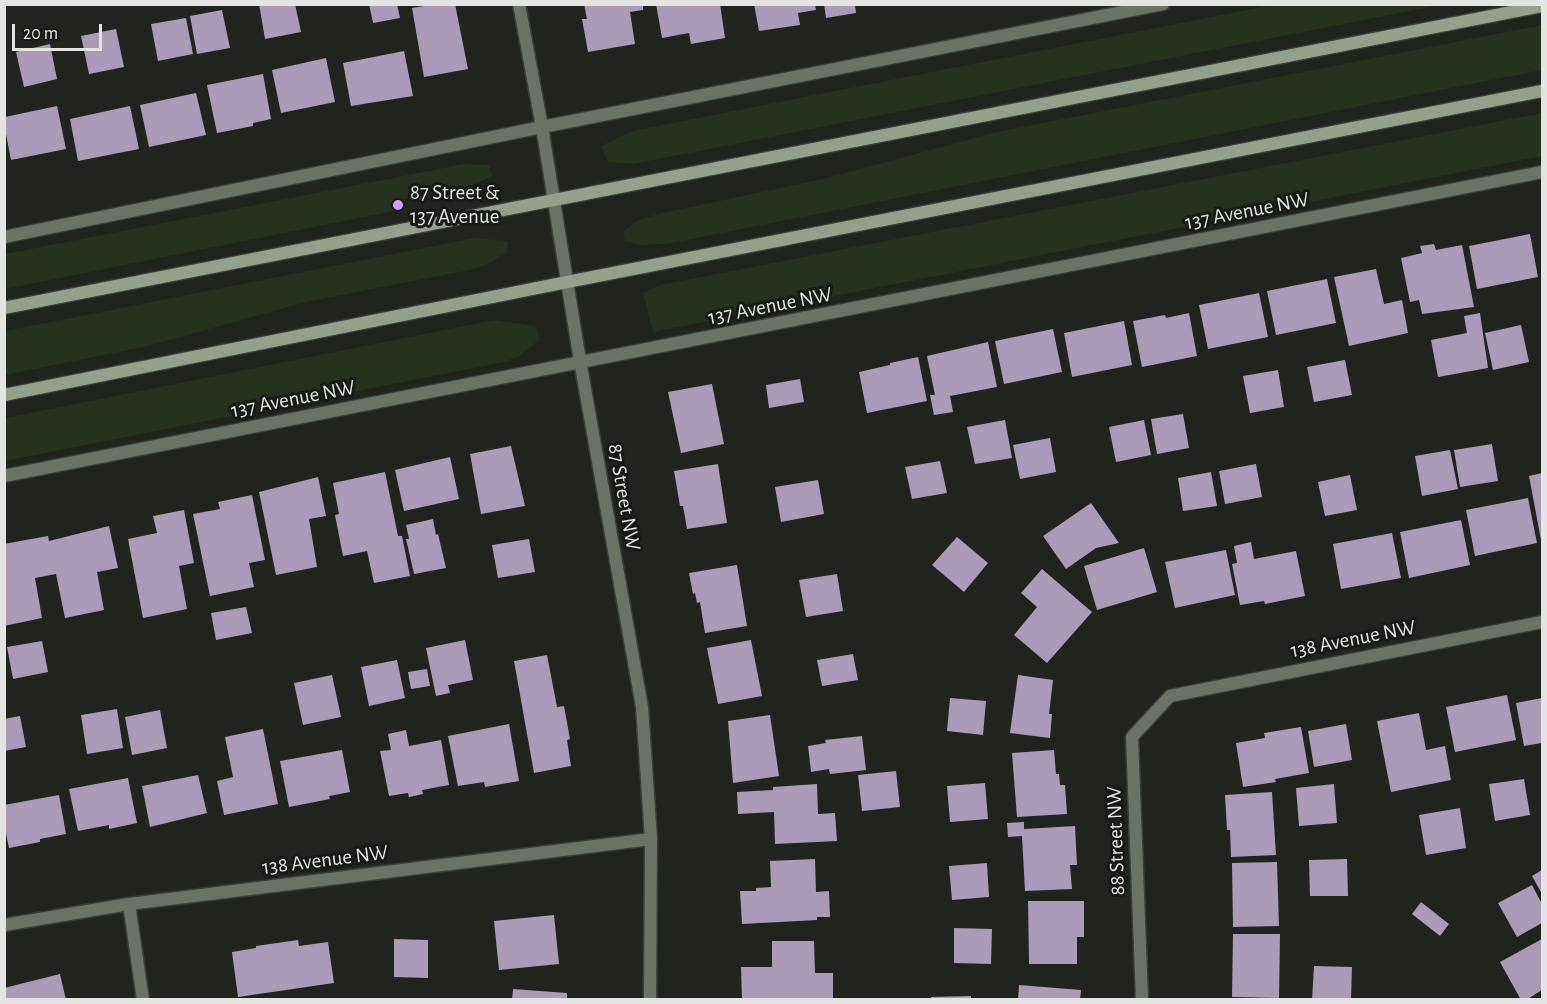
<!DOCTYPE html>
<html>
<head>
<meta charset="utf-8">
<style>
	body { margin:0 }
	#map { position:relative; width:1547px; height:1004px; overflow:hidden; background:#21231f; font-family:"Alegreya Sans",sans-serif }
	canvas { display:block }
	.frame { position:absolute; inset:0; border:6px solid #e4e5e2; pointer-events:none }
	.scale { position:absolute; left:12px; top:24px; width:90px; height:27px; box-sizing:border-box; border:3px solid #e4e5e2; border-top:0; padding-left:8px; font-size:18px; line-height:21px; white-space:nowrap; color:#e4e5e2; -webkit-text-stroke:4px #171a16; paint-order:stroke }
</style>
</head>
<body>
<div id="map">
<canvas width="1547" height="1004"></canvas>
<div class="frame"></div>
<div class="scale">20 m</div>
</div>
<script>
const context = document.querySelector('canvas').getContext('2d');
context.lineJoin = 'round';
function fill(path, color) { context.fillStyle = color; context.fill(path, 'evenodd'); }
function stroke(path, color, width, dash) { context.strokeStyle = color; context.lineWidth = width; context.lineCap = dash ? 'butt' : 'round'; context.setLineDash(dash || []); context.stroke(path); }
function label(font, color, halo, rows, align = 'center') {
  context.font = font + ' "Alegreya Sans",sans-serif'; context.lineWidth = 6; context.setLineDash([]); context.textBaseline = 'middle'; context.strokeStyle = halo; context.fillStyle = color; for (const [text, x, y, turn = 0] of rows) {
    context.save(); context.translate(x, y); context.rotate((+turn || 0) * Math.PI / 180); context.textAlign = isNaN(turn) ? turn : align; if (halo) context.strokeText(text, 0, 0); context.fillText(text, 0, 0); context.restore();
  }
}
fill(new Path2D(`
	M 1272,5 L 1440,5 L 633,164 L 608,162 L 601,146 L 632,131 Z
	M 1542,25 L 1542,70 L 666,244 L 640,245 L 625,241 L 623,232 L 637,221 L 658,214 L 827,178 L 997,132 Z
	M 1542,113 L 1542,156 L 653,332 L 643,293 L 660,285 Z
	M 464,164 L 489,165 L 492,176 L 471,186 L 398,200 L 399,210 L 5,289 L 5,254 Z
	M 474,238 L 507,241 L 508,252 L 484,266 L 470,270 L 306,302 L 148,346 L 5,375 L 5,331 Z
	M 494,320 L 535,326 L 540,339 L 521,355 L 504,362 L 5,461 L 5,418 Z`), '#26311e');
fill(new Path2D(`
	M 259,4 L 295,4 L 301,32 L 265,39 Z
	M 369,4 L 397,4 L 400,18 L 373,23 Z
	M 436,4 L 455,4 L 468,69 L 424,77 L 412,8 Z
	M 584,4 L 643,4 L 643,10 L 630,12 L 635,44 L 588,52 L 582,19 L 587,19 Z
	M 656,4 L 720,4 L 725,38 L 691,44 L 689,33 L 662,38 Z
	M 754,4 L 815,4 L 816,10 L 798,13 L 800,25 L 759,31 Z
	M 824,4 L 855,4 L 856,13 L 826,18 Z
	M 222,10 L 230,48 L 197,54 L 190,16 Z
	M 186,18 L 193,54 L 158,61 L 151,24 Z
	M 116,29 L 124,67 L 89,74 L 81,36 Z
	M 50,44 L 57,79 L 24,87 L 16,52 Z
	M 404,51 L 413,96 L 351,106 L 343,63 Z
	M 326,58 L 335,102 L 281,113 L 272,70 Z
	M 263,74 L 271,119 L 253,123 L 253,126 L 217,133 L 207,85 Z
	M 196,93 L 206,135 L 149,147 L 140,105 Z
	M 57,106 L 66,149 L 11,160 L 5,129 L 5,117 Z
	M 130,106 L 139,149 L 78,161 L 70,119 Z
	M 1530,234 L 1538,277 L 1477,289 L 1469,246 Z
	M 1434,244 L 1436,250 L 1462,245 L 1474,307 L 1422,314 L 1419,300 L 1410,302 L 1401,258 L 1422,253 L 1420,246 Z
	M 1376,269 L 1384,304 L 1402,300 L 1408,333 L 1349,346 L 1334,277 Z
	M 1327,279 L 1336,323 L 1276,335 L 1267,291 Z
	M 1259,293 L 1268,337 L 1208,349 L 1199,305 Z
	M 1189,313 L 1197,356 L 1142,367 L 1133,321 L 1165,315 L 1166,318 Z
	M 1480,313 L 1488,368 L 1438,377 L 1431,340 L 1467,333 L 1464,316 Z
	M 1124,321 L 1132,365 L 1072,377 L 1064,333 Z
	M 1521,325 L 1529,362 L 1493,370 L 1485,333 Z
	M 1053,329 L 1062,372 L 1004,384 L 995,341 Z
	M 988,342 L 997,387 L 950,396 L 953,412 L 934,415 L 930,395 L 935,395 L 927,356 Z
	M 918,357 L 927,401 L 867,413 L 859,372 L 890,365 L 890,363 Z
	M 1345,360 L 1352,395 L 1314,402 L 1307,367 Z
	M 1278,370 L 1284,407 L 1250,413 L 1243,376 Z
	M 800,379 L 804,402 L 769,408 L 766,385 Z
	M 712,384 L 724,444 L 681,453 L 668,392 Z
	M 1183,414 L 1189,448 L 1157,454 L 1151,419 Z
	M 1005,420 L 1012,458 L 975,464 L 967,427 Z
	M 1144,420 L 1151,455 L 1116,462 L 1109,427 Z
	M 1050,438 L 1056,472 L 1020,479 L 1013,445 Z
	M 1492,444 L 1498,481 L 1460,487 L 1454,450 Z
	M 511,446 L 525,506 L 481,514 L 470,454 Z
	M 1450,450 L 1458,489 L 1422,496 L 1415,456 Z
	M 450,457 L 459,499 L 404,511 L 395,470 Z
	M 940,461 L 947,493 L 912,499 L 905,467 Z
	M 718,464 L 727,523 L 687,529 L 683,506 L 680,506 L 674,471 Z
	M 1256,464 L 1262,497 L 1225,504 L 1219,471 Z
	M 385,472 L 398,536 L 402,536 L 410,576 L 374,583 L 367,551 L 343,556 L 335,515 L 339,514 L 333,483 Z
	M 1211,472 L 1217,506 L 1183,511 L 1178,478 Z
	M 1542,473 L 1542,540 L 1541,540 L 1529,476 Z
	M 1350,475 L 1357,510 L 1325,516 L 1318,482 Z
	M 318,477 L 326,516 L 309,519 L 317,567 L 276,575 L 259,492 Z
	M 818,480 L 824,514 L 781,522 L 775,487 Z
	M 252,495 L 265,560 L 249,563 L 254,587 L 210,596 L 193,514 L 220,509 L 218,502 Z
	M 1528,498 L 1537,543 L 1475,556 L 1466,510 Z
	M 1091,503 L 1119,543 L 1096,548 L 1066,569 L 1043,536 Z
	M 184,510 L 194,563 L 179,566 L 187,609 L 143,618 L 128,539 L 157,533 L 153,516 Z
	M 433,519 L 436,535 L 438,534 L 446,568 L 414,574 L 406,539 L 409,539 L 406,525 Z
	M 1461,520 L 1470,565 L 1409,578 L 1400,532 Z
	M 109,526 L 118,568 L 97,572 L 104,610 L 65,618 L 56,574 L 35,578 L 42,618 L 4,626 L 4,544 L 48,536 L 49,541 Z
	M 1392,533 L 1401,578 L 1341,589 L 1333,544 Z
	M 957,537 L 988,563 L 964,592 L 932,565 Z
	M 529,539 L 535,572 L 498,578 L 492,545 Z
	M 1251,542 L 1254,559 L 1296,551 L 1305,596 L 1265,604 L 1264,601 L 1240,605 L 1232,564 L 1237,563 L 1234,546 Z
	M 1144,548 L 1157,592 L 1097,610 L 1084,566 Z
	M 1226,550 L 1235,595 L 1175,608 L 1165,562 Z
	M 737,565 L 747,626 L 705,633 L 700,602 L 697,603 L 695,593 L 693,594 L 689,573 Z
	M 1042,569 L 1092,612 L 1047,663 L 1014,635 L 1037,607 L 1021,593 Z
	M 837,574 L 843,611 L 806,617 L 799,580 Z
	M 246,607 L 252,633 L 216,640 L 211,613 Z
	M 465,640 L 473,680 L 448,685 L 450,693 L 436,696 L 426,648 Z
	M 751,640 L 762,696 L 718,704 L 707,648 Z
	M 42,641 L 48,672 L 13,679 L 7,647 Z
	M 853,654 L 858,680 L 822,686 L 817,660 Z
	M 547,655 L 557,707 L 564,706 L 570,739 L 567,740 L 571,766 L 534,773 L 514,661 Z
	M 397,660 L 405,698 L 369,706 L 361,667 Z
	M 427,669 L 430,686 L 411,689 L 408,672 Z
	M 332,675 L 341,717 L 303,725 L 294,683 Z
	M 1018,675 L 1053,680 L 1049,714 L 1052,714 L 1050,738 L 1010,733 Z
	M 1507,695 L 1516,740 L 1455,752 L 1446,707 Z
	M 950,698 L 986,701 L 983,735 L 947,731 Z
	M 1542,698 L 1542,743 L 1524,746 L 1516,703 Z
	M 117,709 L 123,748 L 87,754 L 81,715 Z
	M 160,710 L 167,748 L 132,755 L 125,717 Z
	M 1419,713 L 1426,750 L 1445,746 L 1451,780 L 1391,792 L 1377,721 Z
	M 770,715 L 779,776 L 733,783 L 728,721 Z
	M 20,716 L 26,747 L 4,751 L 4,719 Z
	M 509,724 L 519,781 L 485,787 L 484,782 L 458,786 L 448,736 Z
	M 1346,724 L 1352,760 L 1314,767 L 1308,731 Z
	M 1301,727 L 1309,773 L 1275,779 L 1276,782 L 1243,787 L 1236,743 L 1265,738 L 1264,733 Z
	M 263,729 L 278,804 L 224,815 L 217,781 L 233,777 L 225,737 Z
	M 406,730 L 409,746 L 441,740 L 449,785 L 422,790 L 423,794 L 409,797 L 408,793 L 389,796 L 380,751 L 391,750 L 388,734 Z
	M 862,736 L 866,770 L 830,774 L 829,769 L 811,772 L 808,746 L 826,743 L 825,740 Z
	M 342,750 L 350,792 L 329,796 L 330,799 L 289,807 L 280,761 Z
	M 1054,750 L 1056,774 L 1059,774 L 1060,785 L 1065,785 L 1067,814 L 1017,817 L 1012,753 Z
	M 896,771 L 900,807 L 862,811 L 858,775 Z
	M 198,775 L 207,813 L 150,827 L 142,786 Z
	M 128,778 L 137,823 L 109,829 L 109,825 L 78,831 L 69,789 Z
	M 1524,779 L 1530,815 L 1495,821 L 1489,784 Z
	M 985,783 L 988,819 L 950,822 L 947,786 Z
	M 817,784 L 818,814 L 835,813 L 837,841 L 775,844 L 774,812 L 738,814 L 737,792 L 773,790 L 773,787 Z
	M 1334,784 L 1337,823 L 1299,826 L 1296,788 Z
	M 1272,792 L 1276,855 L 1231,857 L 1230,830 L 1227,830 L 1225,795 Z
	M 59,795 L 66,834 L 40,839 L 40,842 L 9,848 L 4,824 L 4,805 Z
	M 1460,808 L 1466,848 L 1426,855 L 1419,815 Z
	M 1024,822 L 1024,829 L 1075,826 L 1077,865 L 1070,865 L 1072,889 L 1025,891 L 1022,836 L 1008,837 L 1007,823 Z
	M 815,859 L 816,892 L 829,891 L 830,917 L 817,917 L 817,920 L 742,924 L 740,891 L 756,891 L 756,888 L 771,887 L 770,861 Z
	M 1347,859 L 1348,896 L 1310,896 L 1309,860 Z
	M 1277,862 L 1279,926 L 1233,927 L 1232,863 Z
	M 987,863 L 989,897 L 952,900 L 949,866 Z
	M 1542,870 L 1542,894 L 1532,876 Z
	M 1532,885 L 1542,904 L 1542,923 L 1517,937 L 1498,903 Z
	M 1028,901 L 1084,901 L 1084,937 L 1077,937 L 1077,964 L 1029,964 Z
	M 1421,902 L 1449,924 L 1440,936 L 1412,914 Z
	M 554,915 L 559,964 L 499,970 L 494,921 Z
	M 954,928 L 992,929 L 991,964 L 954,963 Z
	M 1233,934 L 1280,934 L 1279,998 L 1232,997 Z
	M 394,939 L 428,940 L 428,978 L 394,977 Z
	M 1542,939 L 1542,990 L 1526,1000 L 1521,1000 L 1500,962 Z
	M 298,940 L 299,946 L 328,942 L 334,983 L 238,997 L 232,952 L 256,948 L 256,946 Z
	M 772,941 L 814,941 L 815,973 L 833,973 L 833,999 L 742,1000 L 741,967 L 772,967 Z
	M 1314,966 L 1352,967 L 1351,1000 L 1312,1000 Z
	M 60,974 L 66,1000 L 4,1000 L 4,988 Z
	M 1019,985 L 1081,990 L 1080,1000 L 1018,1000 Z
	M 513,989 L 567,993 L 567,1000 L 512,1000 Z
	M 971,996 L 971,1000 L 931,1000 L 931,997 Z`), '#aa9bb9');
const minor = new Path2D(`
	M 4,237 L 542,127 L 1163,4
	M 4,476 L 1542,172
	M 129,904 L 143,1000
	M 4,925 L 129,904 L 651,839
	M 1142,1000 L 1132,737 L 1170,696 L 1542,622`);
const tertiary = new Path2D(`
	M 519,4 L 542,127 L 580,361 L 642,707 L 651,839 L 650,1000`);
const secondary = new Path2D(`
	M 4,308 L 1542,6
	M 4,395 L 567,282 L 1542,91`);
stroke(minor, '#3c3e3a', 15);
stroke(tertiary, '#3c3e3a', 15);
stroke(secondary, '#3c3e3a', 15);
stroke(minor, '#6b7266', 12);
stroke(tertiary, '#6b7266', 12);
stroke(secondary, '#94a08c', 12);
for (const [x, y, r, color] of [
	[398,205,6,"#d19dfe"]
]) { const dot = new Path2D(); dot.arc(x, y, r, 0, 2 * Math.PI); context.fillStyle = color; context.fill(dot); stroke(dot, '#171a16', 2); }
label('21px', '#e4e5e2', '#171a16', [
	["87 Street &",410,193],
	["137 Avenue",410,217]
], 'left');
label('21px', '#e4e5e2', '#171a16', [
	["137 Avenue NW",1247,211,-11],
	["137 Avenue NW",770,306,-11],
	["137 Avenue NW",293,399,-11],
	["87 Street NW",624,497,80],
	["138 Avenue NW",1353,639,-11],
	["88 Street NW",1116,841,-92],
	["138 Avenue NW",325,860,-7]
]);
</script>
</body>
</html>
